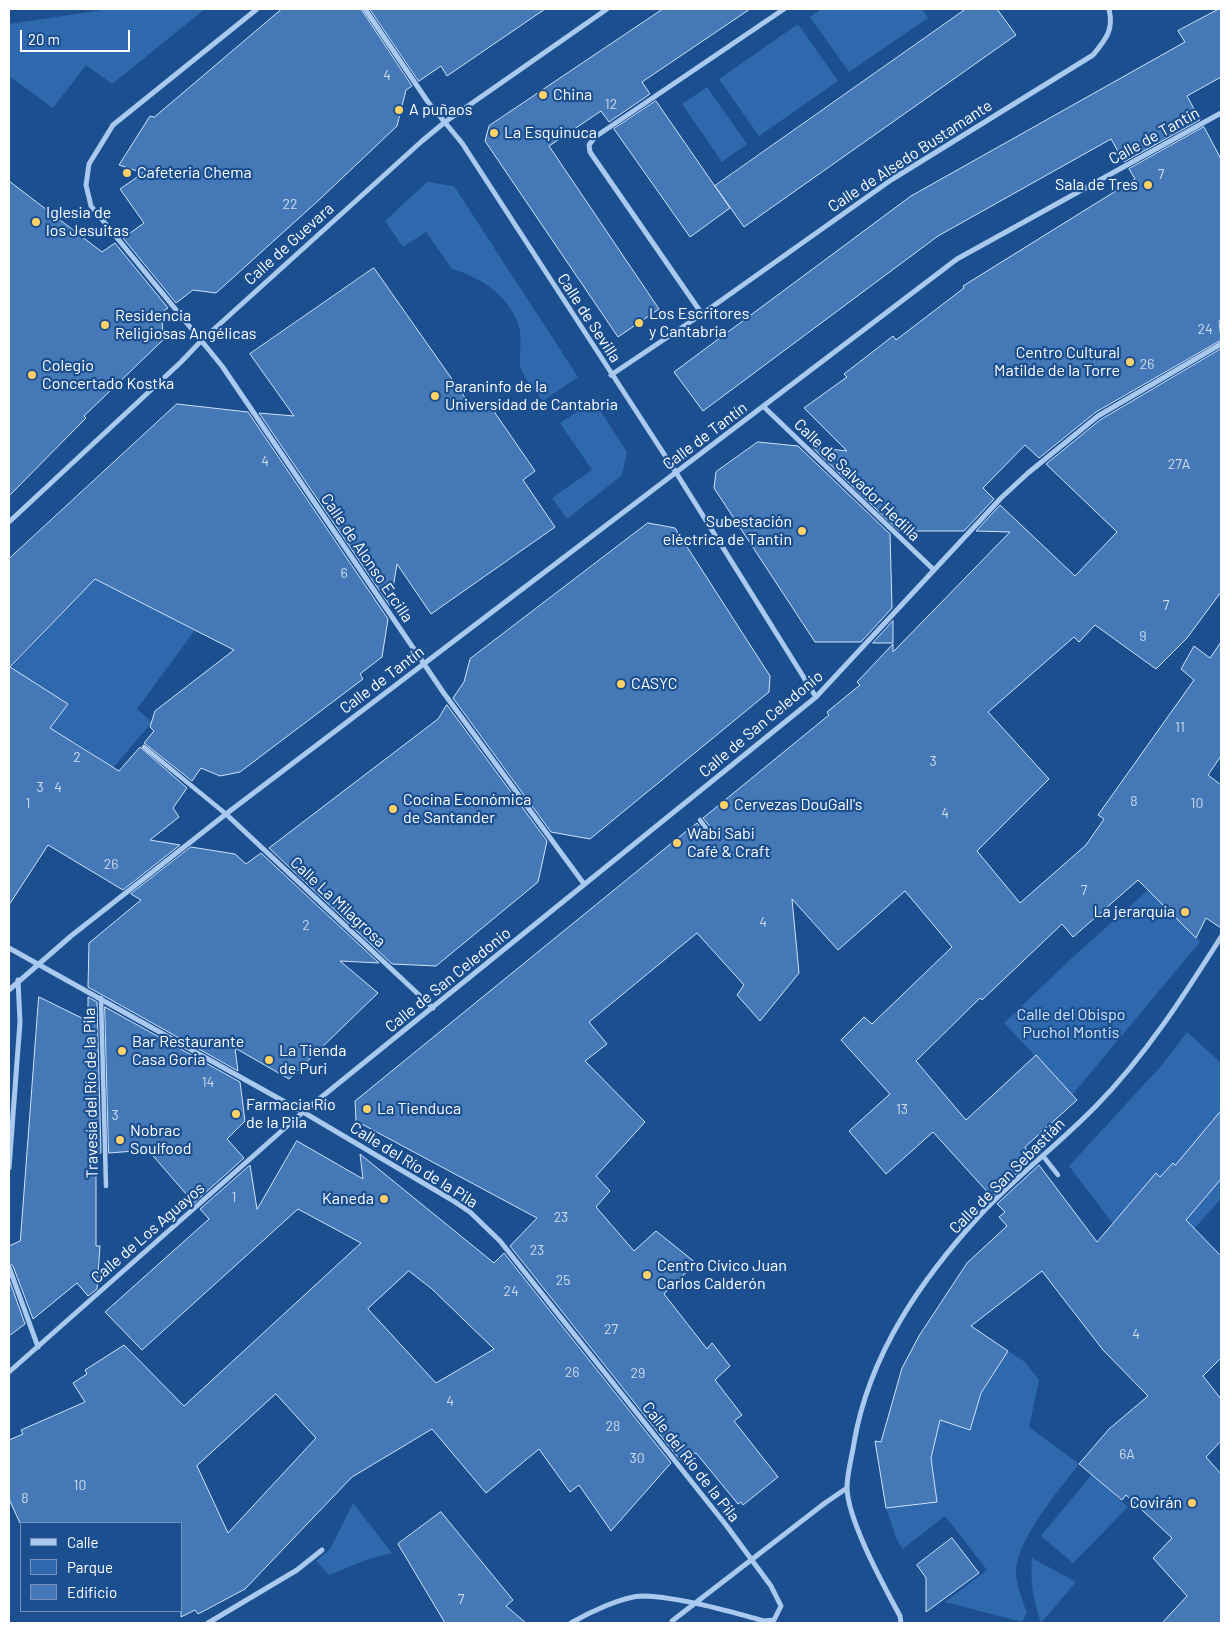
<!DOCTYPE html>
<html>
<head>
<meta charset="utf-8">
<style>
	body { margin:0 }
	#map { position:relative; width:1230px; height:1632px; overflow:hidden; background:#1b4f8f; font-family:Barlow,sans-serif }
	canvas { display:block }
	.frame { position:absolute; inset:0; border:10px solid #fff; pointer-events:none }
	.legend { position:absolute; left:20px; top:1522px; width:162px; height:90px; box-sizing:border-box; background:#1b4f8f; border:1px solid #7695bc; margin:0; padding:6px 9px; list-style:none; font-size:15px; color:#fff }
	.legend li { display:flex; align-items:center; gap:10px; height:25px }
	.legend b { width:25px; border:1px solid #7695bc }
	.scale { position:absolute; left:20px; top:30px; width:110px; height:22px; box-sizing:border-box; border:2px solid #fff; border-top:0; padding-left:6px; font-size:15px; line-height:18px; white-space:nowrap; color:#fff; -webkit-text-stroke:4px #1b4f8f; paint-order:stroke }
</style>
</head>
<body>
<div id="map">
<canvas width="1230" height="1632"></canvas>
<div class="frame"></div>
<ul class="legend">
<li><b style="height:6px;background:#a9c9ee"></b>Calle</li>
<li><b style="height:14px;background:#2e69ad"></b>Parque</li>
<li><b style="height:14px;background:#4478b7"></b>Edificio</li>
</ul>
<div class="scale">20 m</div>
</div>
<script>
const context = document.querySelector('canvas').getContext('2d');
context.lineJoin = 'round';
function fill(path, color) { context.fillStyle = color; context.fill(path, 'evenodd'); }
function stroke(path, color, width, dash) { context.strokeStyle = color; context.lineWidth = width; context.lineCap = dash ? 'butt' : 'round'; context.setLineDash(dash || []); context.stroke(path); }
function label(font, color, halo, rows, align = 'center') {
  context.font = font + ' Barlow,sans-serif'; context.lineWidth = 4.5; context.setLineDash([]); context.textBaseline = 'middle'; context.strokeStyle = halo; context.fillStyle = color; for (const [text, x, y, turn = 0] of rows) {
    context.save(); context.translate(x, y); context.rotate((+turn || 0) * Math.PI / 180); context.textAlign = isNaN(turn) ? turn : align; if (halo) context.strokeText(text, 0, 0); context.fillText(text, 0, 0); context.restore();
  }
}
fill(new Path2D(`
	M 109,9 L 205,9 L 112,84 L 86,65 L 53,108 L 9,76 L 9,24 Z
	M 822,9 L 922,9 L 928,18 L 849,72 L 810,17 Z
	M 798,24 L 838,81 L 759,136 L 719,79 Z
	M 707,87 L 747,144 L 722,162 L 682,104 Z
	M 427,182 L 454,186 L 578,377 L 543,401 C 536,392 525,380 521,369 C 518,361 522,342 520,331 C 513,298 481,277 452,269 L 426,232 L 403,247 L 385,221 Z
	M 594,401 L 627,452 L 622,475 L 567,519 L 552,498 L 592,470 L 560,423 Z
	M 31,546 L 195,630 L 137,709 L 152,722 L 108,774 L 102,760 L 73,741 L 56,765 L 34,750 L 67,704 L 11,668 L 79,596 Z
	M 1148,890 L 1200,942 L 1072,1095 L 1004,1023 L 1073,957 Z
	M 1187,1032 L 1221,1063 L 1221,1112 L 1193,1144 L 1221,1169 L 1221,1199 L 1152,1275 L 1069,1166 L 1162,1065 ZM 1173,1163 L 1208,1194 L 1119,1224 L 1156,1174 L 1160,1177 Z
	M 1008,1351 L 1025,1362 L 1039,1380 L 1029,1427 L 1079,1464 C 1059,1490 1016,1540 1016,1573 C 1016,1586 1023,1601 1027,1613 L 1022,1622 L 945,1602 L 987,1570 L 945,1516 L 903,1549 L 897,1540 L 886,1508 L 937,1502 L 931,1458 L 940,1420 L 970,1429 L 981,1393 Z
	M 1092,1474 L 1128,1507 L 1073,1563 L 1041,1536 Z
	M 353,1503 L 392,1553 L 369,1559 L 329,1575 L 316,1561 L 330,1549 Z
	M 1032,1558 L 1076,1582 L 1041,1623 C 1033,1601 1030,1581 1032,1558 Z`), '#2e69ad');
const building = new Path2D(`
	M 282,9 L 361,9 L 412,86 L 406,90 L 397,126 L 320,199 L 216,293 L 193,290 L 176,303 L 123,238 L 144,223 L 120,189 L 143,173 L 119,165 L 150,116 L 154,117 Z
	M 370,9 L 545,9 L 447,76 L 441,66 L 419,81 Z
	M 663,9 L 750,9 L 642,82 L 650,94 L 609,122 L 601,111 L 549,146 L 659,309 L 618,337 L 485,141 L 489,126 Z
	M 966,9 L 997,9 L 1016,35 L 744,227 L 715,186 Z
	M 1219,9 L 1221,9 L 1221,77 L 1187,96 L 1200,120 L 1124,162 L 1111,139 L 938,236 L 703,411 L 674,372 L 911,196 L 1185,42 L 1178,31 Z
	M 656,101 L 730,208 L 690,237 L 614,129 Z
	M 1204,127 L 1221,159 L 1221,319 L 1219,321 L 1221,340 L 1096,412 L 1039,458 L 1025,445 L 983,488 L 994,499 L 964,531 L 899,531 L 812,447 L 847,451 L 804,408 L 847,377 L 844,374 L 893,336 L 896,340 L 964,288 L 963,286 L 1135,179 L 1129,169 Z
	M 9,181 L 102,252 L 115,243 L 168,308 L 162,312 L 163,340 L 84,416 L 86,418 L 9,496 Z
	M 374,268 L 473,409 L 486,400 L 513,439 L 535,471 L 523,480 L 555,527 L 431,614 L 397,564 L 390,606 L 259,413 L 294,416 L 250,354 Z
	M 1221,349 L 1221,592 L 1187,638 L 1156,669 L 1095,625 L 1079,642 L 1074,637 L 988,712 L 1049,779 L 977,851 L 1020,903 L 1086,845 L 1104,819 L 1098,815 L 1194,680 L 1181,669 L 1194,646 L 1210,658 L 1221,642 L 1221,756 L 1208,775 L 1221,785 L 1221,928 L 1206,918 L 1196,938 L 1138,880 L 1073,937 L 1062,924 L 982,1000 L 980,998 L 916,1061 L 966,1120 L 1036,1055 L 1077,1100 L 1025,1147 L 1033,1158 L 992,1197 L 933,1132 L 886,1174 L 849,1131 L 890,1094 L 841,1040 L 864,1017 L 872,1024 L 952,947 L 905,891 L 838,950 L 792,899 L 799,973 L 760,1021 L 737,995 L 744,985 L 697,933 L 589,1022 L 607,1044 L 585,1061 L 645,1122 L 596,1176 L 610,1191 L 596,1207 L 634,1251 L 656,1231 L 696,1263 L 664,1294 L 707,1349 L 712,1343 L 730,1366 L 715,1380 L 742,1415 L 734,1421 L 778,1477 L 743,1505 L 741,1502 L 738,1504 L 696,1453 L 680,1460 L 510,1246 L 537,1218 L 356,1121 L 355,1101 L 684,833 L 697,823 L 706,834 L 711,834 L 712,829 L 703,818 L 829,715 L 827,712 L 860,685 L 857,682 L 893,644 L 893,652 L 1010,532 L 976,531 L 1000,505 L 1075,576 L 1117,532 L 1046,464 L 1100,420 Z
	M 177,404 L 248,412 L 388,619 L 382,657 L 360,674 L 363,679 L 240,772 L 220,776 L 201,768 L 192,781 L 144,743 L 154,731 L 150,727 L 155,711 L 234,650 L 95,579 L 10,667 L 68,704 L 50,728 L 119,771 L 140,747 L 187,788 L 173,808 L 179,817 L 150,840 L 180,845 L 123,890 L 48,845 L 9,905 L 9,559 Z
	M 758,442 L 798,446 L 890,534 L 892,608 L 861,642 L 815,642 L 714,488 L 716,472 Z
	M 648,523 L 675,528 L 770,676 L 769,692 L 590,839 L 551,832 L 453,698 L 464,682 L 470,659 Z
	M 893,621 L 893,643 L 873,643 Z
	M 447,705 L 547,841 L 538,882 L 436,966 L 392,964 L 269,848 L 438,719 Z
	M 191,847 L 235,854 L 246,864 L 261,853 L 379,963 L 340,961 L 378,993 L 289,1079 L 235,1048 L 238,1071 L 88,987 L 89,943 L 141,900 L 131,894 Z
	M 39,997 L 88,1021 L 88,997 L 97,1002 L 101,1153 L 96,1154 L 96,1246 L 100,1246 L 97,1289 L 88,1296 L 77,1283 L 33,1319 L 13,1266 L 9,1263 L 9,1246 L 20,1241 Z
	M 105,1007 L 240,1082 L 245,1121 L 227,1139 L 244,1158 L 194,1203 L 148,1150 L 109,1153 Z
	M 1221,1111 L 1221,1179 L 1186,1220 L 1221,1256 L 1221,1358 L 1203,1376 L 1221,1399 L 1221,1441 L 1206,1457 L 1221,1474 L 1221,1623 L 1162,1623 L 1187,1596 L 1153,1558 L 1172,1538 L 1126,1495 L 1122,1500 L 1079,1464 L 1109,1429 L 1148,1396 L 1103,1350 L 1042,1271 L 971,1326 L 1008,1351 L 981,1393 L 970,1430 L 940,1420 L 931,1458 L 937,1502 L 886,1508 L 875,1441 L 881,1442 L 902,1368 L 919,1336 L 967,1263 L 1007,1226 L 999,1217 L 1005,1212 L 997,1204 L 1039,1165 L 1097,1242 L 1156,1173 L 1160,1177 L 1173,1163 L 1175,1165 Z
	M 297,1141 L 363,1179 L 360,1154 L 494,1263 L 504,1253 L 671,1463 L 611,1531 L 579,1485 L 570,1492 L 539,1449 L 486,1493 L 432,1429 L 352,1477 L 245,1589 L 198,1614 L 195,1610 L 181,1617 L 181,1523 L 20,1523 L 9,1499 L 9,1440 L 23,1434 L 21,1430 L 85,1402 L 73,1383 L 87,1374 L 85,1370 L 124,1345 L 184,1406 L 361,1243 L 298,1209 L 142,1350 L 105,1312 L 209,1219 L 200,1209 L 250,1165 L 257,1209 ZM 409,1271 L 432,1289 L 494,1349 L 436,1383 L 368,1309 ZM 276,1394 L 316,1438 L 228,1533 L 197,1466 Z
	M 9,1279 L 25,1324 L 9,1336 Z
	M 441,1512 L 513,1600 L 506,1606 L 526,1623 L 445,1623 L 398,1544 Z
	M 952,1538 L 979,1573 L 926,1612 L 926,1578 L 917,1565 Z`);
fill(building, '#4478b7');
stroke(building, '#cfe3fa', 1);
stroke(new Path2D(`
	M 144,747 L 226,814
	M 700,820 L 708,831
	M 101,998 L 106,1186
	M 1043,1156 L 1058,1175`), '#a9c9ee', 4.5);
stroke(new Path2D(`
	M 257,9 L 113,125 L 89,164 L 86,185 L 91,206 L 222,366 L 443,692 L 584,884
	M 365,9 L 428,102 L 462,143 L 677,474 L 816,697
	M 702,314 L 590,152 L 589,145 L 595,137 L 784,9
	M 611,375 L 702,314 L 891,180 L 1093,55 C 1106,39 1114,30 1109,9
	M 764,407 L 934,570
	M 9,522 L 181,362 L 202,340 L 422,141 L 445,122 L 607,9
	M 226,814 L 433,1008
	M 9,948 L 303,1112 L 452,1200 L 470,1212 L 500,1241 L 726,1525 L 771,1586 L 781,1606 L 774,1620 L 764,1621 C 729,1611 679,1597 643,1596 C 623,1596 588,1613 571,1623
	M 9,990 L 71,936 L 226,814 L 957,259 L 1221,113
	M 9,1168 L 20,1022 L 18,980
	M 9,1267 L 38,1347
	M 9,1372 L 303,1112 L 816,697 L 1001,498 L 1028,473 L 1098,416 L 1221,344
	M 825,1503 L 847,1488
	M 208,1623 L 297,1570 L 322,1550
	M 901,1623 L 900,1616 C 884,1586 848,1521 847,1488 C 847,1473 852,1457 854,1443 C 869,1354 922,1278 982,1213 C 1018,1175 1060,1143 1096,1106 C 1146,1055 1183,997 1221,937`), '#a9c9ee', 5);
stroke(new Path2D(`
	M 672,1621 L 825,1503`), '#a9c9ee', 5);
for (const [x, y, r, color] of [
	[543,95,5,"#ffd166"],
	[399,110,5,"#ffd166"],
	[494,133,5,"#ffd166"],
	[127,173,5,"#ffd166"],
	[1148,185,5,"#ffd166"],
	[36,222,5,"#ffd166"],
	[639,323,5,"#ffd166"],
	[105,325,5,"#ffd166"],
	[1130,362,5,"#ffd166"],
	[32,375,5,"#ffd166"],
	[435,396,5,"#ffd166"],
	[802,531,5,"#ffd166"],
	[621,684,5,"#ffd166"],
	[724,805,5,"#ffd166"],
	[393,809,5,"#ffd166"],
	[677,843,5,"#ffd166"],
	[1185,912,5,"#ffd166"],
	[122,1051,5,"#ffd166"],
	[269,1060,5,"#ffd166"],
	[367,1109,5,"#ffd166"],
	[236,1114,5,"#ffd166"],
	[120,1140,5,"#ffd166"],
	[384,1199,5,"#ffd166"],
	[647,1275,5,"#ffd166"],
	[1192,1503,5,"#ffd166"]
]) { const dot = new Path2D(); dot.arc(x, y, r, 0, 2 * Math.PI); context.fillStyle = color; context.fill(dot); stroke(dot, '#1b4f8f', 2); }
label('14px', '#d0dded', null, [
	["4",387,75],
	["12",611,104],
	["7",1161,174],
	["22",290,204],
	["24",1205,329],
	["26",1147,364],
	["4",265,461],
	["27A",1179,464],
	["6",344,573],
	["7",1166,605],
	["9",1143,636],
	["11",1180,727],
	["2",77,757],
	["3",933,761],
	["3",40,787],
	["4",58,787],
	["8",1134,801],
	["1",28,803],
	["10",1197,803],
	["4",945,813],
	["26",111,864],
	["7",1084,890],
	["4",763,922],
	["2",306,925],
	["14",208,1082],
	["13",902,1109],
	["3",115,1115],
	["1",234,1197],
	["23",561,1217],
	["23",537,1250],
	["25",563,1280],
	["24",511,1291],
	["27",611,1329],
	["4",1136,1334],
	["26",572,1372],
	["29",638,1373],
	["4",450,1401],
	["28",613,1426],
	["6A",1127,1454],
	["30",637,1458],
	["10",80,1485],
	["8",25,1498],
	["7",461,1599]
]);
label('16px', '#fff', '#1b4f8f', [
	["China",553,95],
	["A puñaos",409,110],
	["La Esquinuca",504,133],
	["Cafeteria Chema",137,173],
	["Sala de Tres",1138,185,"right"],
	["Iglesia de",46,213],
	["los Jesuitas",46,231],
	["Los Escritores",649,314],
	["y Cantabria",649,332],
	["Residencia",115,316],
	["Religiosas Angélicas",115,334],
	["Centro Cultural",1120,353,"right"],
	["Matilde de la Torre",1120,371,"right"],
	["Colegio",42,366],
	["Concertado Kostka",42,384],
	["Paraninfo de la",445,387],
	["Universidad de Cantabria",445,405],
	["Subestación",792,522,"right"],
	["eléctrica de Tantin",792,540,"right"],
	["CASYC",631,684],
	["Cocina Económica",403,800],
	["de Santander",403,818],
	["Cervezas DouGall's",734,805],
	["Wabi Sabi",687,834],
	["Café & Craft",687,852],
	["La jerarquía",1175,912,"right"],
	["Bar Restaurante",132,1042],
	["Casa Goria",132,1060],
	["La Tienda",279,1051],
	["de Puri",279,1069],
	["Farmacia Río",246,1105],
	["de la Pila",246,1123],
	["La Tienduca",377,1109],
	["Nobrac",130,1131],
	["Soulfood",130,1149],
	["Kaneda",374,1199,"right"],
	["Centro Cívico Juan",657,1266],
	["Carlos Calderón",657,1284],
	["Covirán",1182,1503,"right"]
], 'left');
label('16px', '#fff', '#1b4f8f', [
	["Calle de Tantín",1154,136,-29],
	["Calle de Alsedo Bustamante",910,156,-33],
	["Calle de Guevara",289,244,-42],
	["Calle de Sevilla",589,318,57],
	["Calle de Tantín",705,436,-37],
	["Calle de Salvador Hedilla",857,480,44],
	["Calle de Alonso Ercilla",367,558,56],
	["Calle de Tantín",382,680,-37],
	["Calle de San Celedonio",761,724,-40],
	["Calle La Milagrosa",338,902,43],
	["Calle de San Celedonio",448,980,-39],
	["Travesía del Río de la Pila",91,1093,-91],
	["Calle del Río de la Pila",414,1165,32],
	["Calle de San Sebastián",1007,1176,-45],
	["Calle de Los Aguayos",148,1233,-41],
	["Calle del Río de la Pila",691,1462,52]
]);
label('16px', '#cfe3fa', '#1b4f8f', [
	["Calle del Obispo",1071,1015],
	["Puchol Montis",1071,1033]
]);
</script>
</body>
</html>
